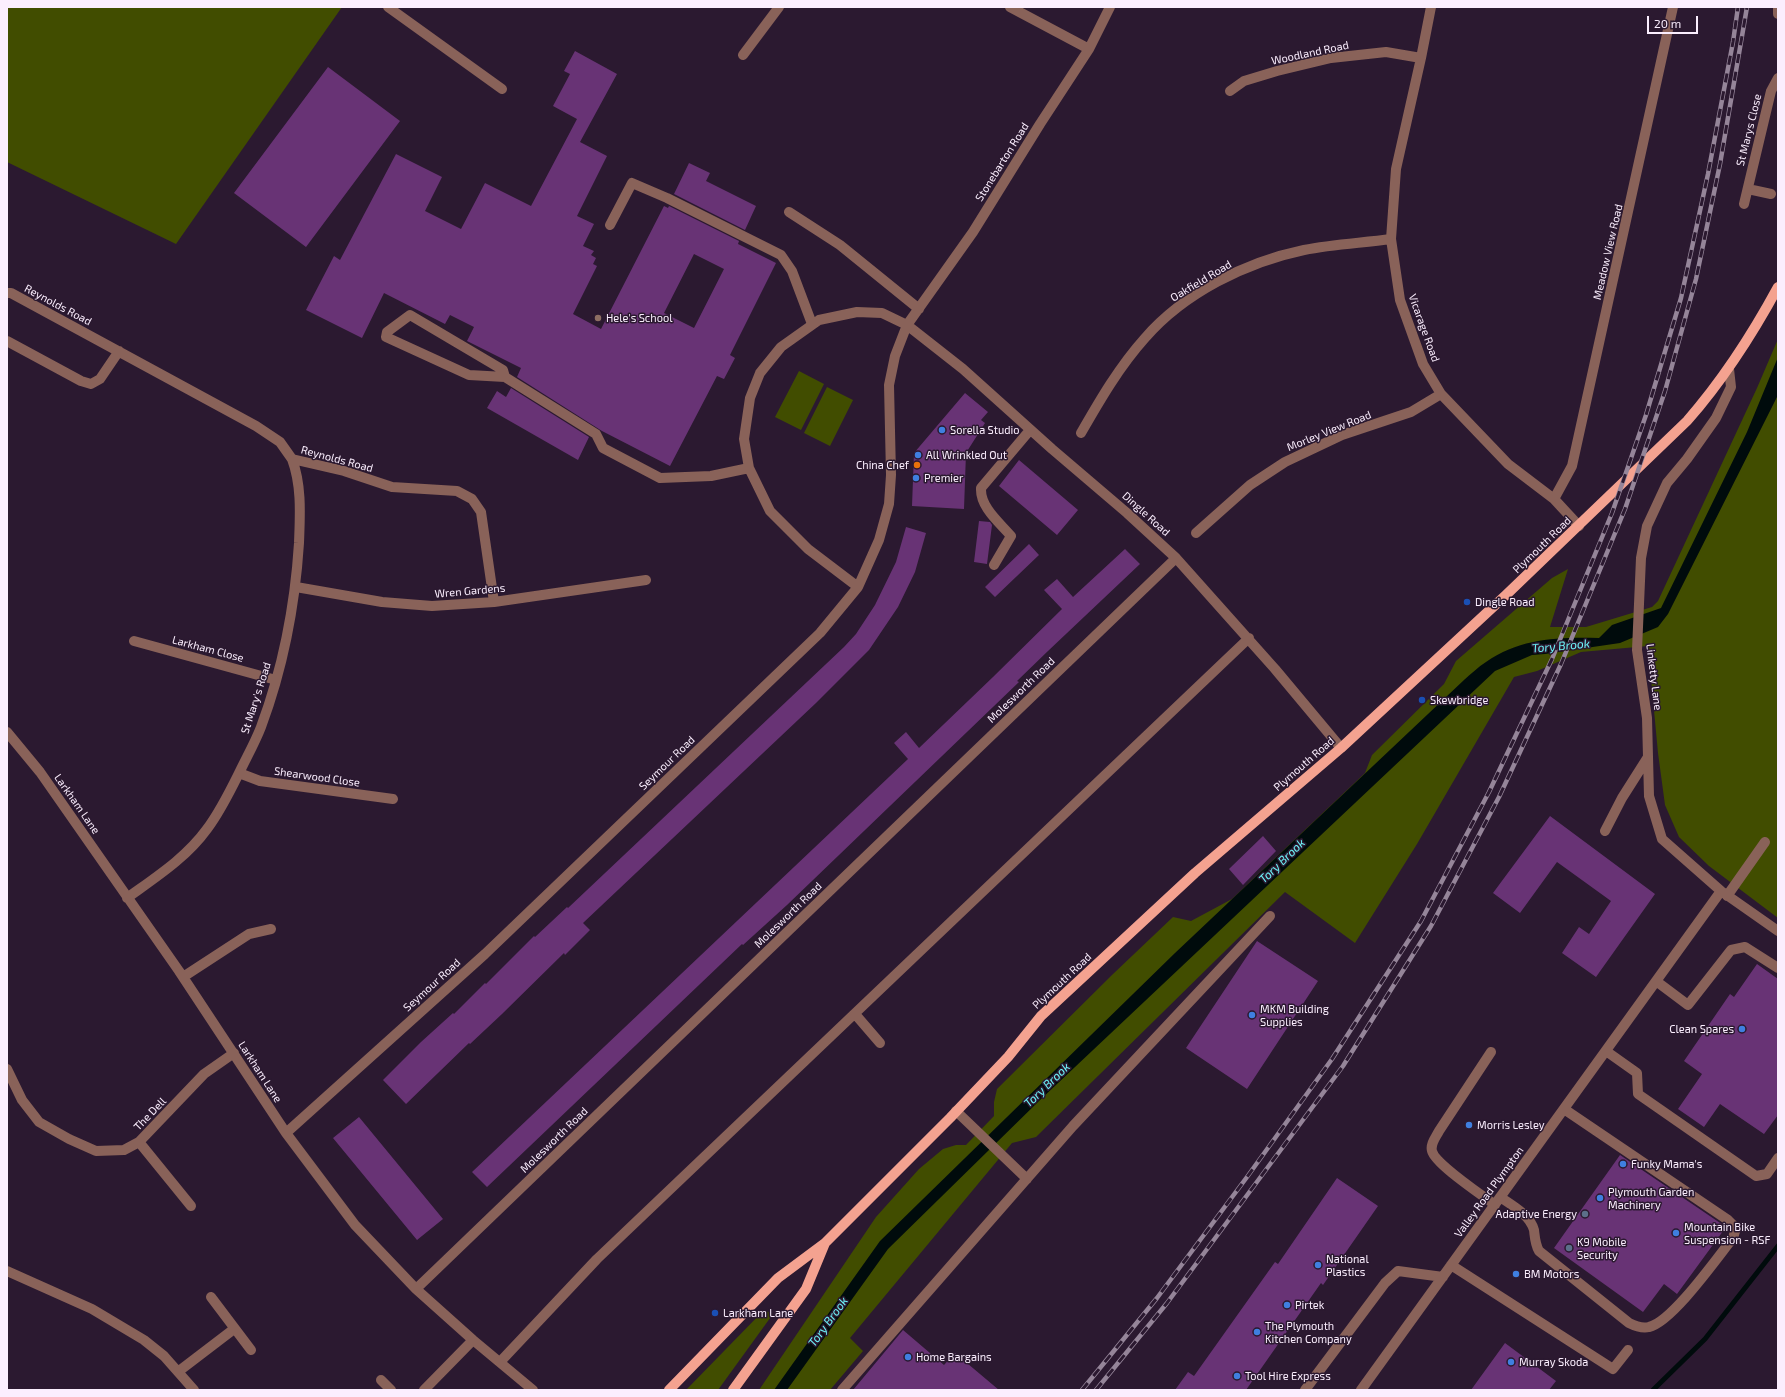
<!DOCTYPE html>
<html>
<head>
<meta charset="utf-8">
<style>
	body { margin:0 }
	#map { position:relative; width:1785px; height:1397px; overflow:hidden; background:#2b1930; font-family:"Exo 2",sans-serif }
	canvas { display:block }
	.frame { position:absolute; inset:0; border:8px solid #fbeefe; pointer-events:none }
	.scale { position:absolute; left:1647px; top:16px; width:51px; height:18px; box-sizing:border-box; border:2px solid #fbeefe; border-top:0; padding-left:5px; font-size:12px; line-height:14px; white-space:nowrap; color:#fbeefe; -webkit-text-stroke:3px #2b1930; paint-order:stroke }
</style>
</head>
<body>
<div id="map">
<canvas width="1785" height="1397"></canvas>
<div class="frame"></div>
<div class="scale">20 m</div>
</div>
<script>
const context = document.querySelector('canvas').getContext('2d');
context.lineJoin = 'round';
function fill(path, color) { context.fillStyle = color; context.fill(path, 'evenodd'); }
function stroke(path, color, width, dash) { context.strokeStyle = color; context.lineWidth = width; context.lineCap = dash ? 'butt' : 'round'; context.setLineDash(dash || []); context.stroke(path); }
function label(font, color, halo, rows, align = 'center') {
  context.font = font + ' "Exo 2",sans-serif'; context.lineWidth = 3; context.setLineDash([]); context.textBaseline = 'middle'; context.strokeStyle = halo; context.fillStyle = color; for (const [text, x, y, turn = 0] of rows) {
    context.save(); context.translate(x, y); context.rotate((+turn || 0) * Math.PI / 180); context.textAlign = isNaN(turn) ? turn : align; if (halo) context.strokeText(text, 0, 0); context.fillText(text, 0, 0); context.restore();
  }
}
fill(new Path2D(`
	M 7,7 L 342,7 L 176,244 L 7,162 Z
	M 1778,339 L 1778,918 L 1709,866 L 1679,837 L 1665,805 L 1658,753 L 1648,646 L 1581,652 L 1537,671 L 1514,677 L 1417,844 L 1355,943 L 1285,892 L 1036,1137 L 1012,1143 L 850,1338 L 863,1351 L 830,1390 L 759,1390 L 876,1217 L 919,1169 L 943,1149 L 956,1145 L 966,1145 L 994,1116 L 994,1102 L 997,1089 L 1113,974 L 1173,917 L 1191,921 L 1232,899 L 1365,773 L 1372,755 L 1444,684 L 1456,661 L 1552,578 L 1568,569 L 1550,627 L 1586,627 L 1652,607 L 1658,601 L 1757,388 Z
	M 799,371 L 824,384 L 801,430 L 775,417 Z
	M 827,387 L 853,400 L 830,446 L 804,433 Z
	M 764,1310 L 773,1314 L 718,1390 L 686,1390 Z`), '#414d00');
fill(new Path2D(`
	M 1778,357 L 1778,395 L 1668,614 L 1658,627 L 1620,643 L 1545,654 L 1532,655 L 1495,671 L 1040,1100 L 888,1249 L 787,1390 L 774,1390 L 880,1241 L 1175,953 L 1464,680 C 1471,674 1478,667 1486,662 C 1521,638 1558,637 1599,638 L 1612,625 L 1661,608 L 1747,432 Z`), '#000b0c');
stroke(new Path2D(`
	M 1653,1390 L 1705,1339 L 1778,1246`), '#000b0c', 5);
fill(new Path2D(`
	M 575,51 L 617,74 L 580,142 L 607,156 L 577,216 L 594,224 L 583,246 L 594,251 L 591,255 L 596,258 L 593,264 L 597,266 L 573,314 L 601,329 L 664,206 L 668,208 L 669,206 L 739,241 L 738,244 L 776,263 L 730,355 L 735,358 L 724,379 L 717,376 L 670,466 L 602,431 L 517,377 L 521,368 L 467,341 L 474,327 L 450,315 L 445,324 L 384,293 L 362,338 L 306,310 L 334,256 L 340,260 L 396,154 L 442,177 L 425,211 L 461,229 L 485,183 L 531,206 L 577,119 L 553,106 L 570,74 L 564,71 ZM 694,254 L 724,269 L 694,328 L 664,313 Z
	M 328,67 L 400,121 L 306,247 L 234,193 Z
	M 689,163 L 710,173 L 706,181 L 756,206 L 745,230 L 674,194 Z
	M 511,388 L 589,437 L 578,460 L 487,408 L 497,391 L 506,397 Z
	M 965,393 L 988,412 L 981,420 L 985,423 L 966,453 L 964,509 L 912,506 L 914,453 Z
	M 1019,460 L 1078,510 L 1057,535 L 999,486 Z
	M 979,521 L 990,522 L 992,525 L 987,564 L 974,562 Z
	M 906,527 L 926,533 L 915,572 L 898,607 L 869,650 L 816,703 L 583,923 L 590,930 L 565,955 L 564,953 L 502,1014 L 470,1044 L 469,1043 L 406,1104 L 383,1080 L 421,1042 L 453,1013 L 454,1014 L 485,983 L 486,984 L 534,936 L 535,937 L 567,907 L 568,908 L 844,647 L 856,634 L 875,605 L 896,562 Z
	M 1029,544 L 1039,555 L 995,597 L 985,587 Z
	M 1125,549 L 1140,564 L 1048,651 L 1017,681 L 1019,682 L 787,905 L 743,945 L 742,944 L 487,1187 L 472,1172 L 908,759 L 894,743 L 906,732 L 919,748 L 993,677 L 1062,609 L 1044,590 L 1057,579 L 1073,597 Z
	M 1550,816 L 1655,894 L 1596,977 L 1562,953 L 1579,927 L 1589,934 L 1611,901 L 1557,862 L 1520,913 L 1493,893 Z
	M 1263,836 L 1276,851 L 1243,885 L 1229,869 Z
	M 1257,941 L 1318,981 L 1247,1089 L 1186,1048 Z
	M 1757,964 L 1778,979 L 1778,1115 L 1764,1134 L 1720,1104 L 1704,1127 L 1678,1109 L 1702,1074 L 1684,1061 L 1730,994 L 1734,997 Z
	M 359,1117 L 443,1219 L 417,1240 L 333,1138 Z
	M 1620,1155 L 1726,1227 L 1677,1294 L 1664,1284 L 1643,1312 L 1554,1248 Z
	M 1337,1178 L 1378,1206 L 1323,1285 L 1321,1283 L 1246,1390 L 1175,1390 L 1188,1372 L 1194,1376 L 1275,1262 L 1278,1264 Z
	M 903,1330 L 944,1365 L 955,1353 L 999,1390 L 853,1390 Z
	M 1505,1343 L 1556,1381 L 1549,1390 L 1471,1390 Z`), '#683375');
stroke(new Path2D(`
	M 388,7 L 502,89
	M 1010,7 L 1089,49
	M 1431,7 L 1421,58 L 1396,169 L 1391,239 L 1400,300 L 1423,364 L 1441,394 L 1508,464 L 1554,499 L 1579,526
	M 1778,7 L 1778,14
	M 743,55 L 779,7
	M 1230,91 L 1244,81 L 1277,71 L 1331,58 L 1386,52 L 1421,58
	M 1748,189 L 1771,194
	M 1744,204 L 1771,91 L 1778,78
	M 789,212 L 840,245 L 919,309
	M 610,225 L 632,183 L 667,198 L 781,255 L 792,271 L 812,324
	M 7,293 L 11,293 L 256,426 L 280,442 L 292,459 L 344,471 L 392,487 L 457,491 L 472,499 L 481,512 L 494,602
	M 7,341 L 81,381 L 91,384 L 100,379 L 119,351
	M 1729,369 L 1731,387 L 1716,418 L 1687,459 L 1667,483 L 1647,526 L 1641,558 L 1637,650 L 1647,718 L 1649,796 L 1662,839 L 1721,891 L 1778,931
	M 505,377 L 503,370 L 410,315 L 387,332 L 386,337 L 469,375 L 505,377 L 596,434 L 603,448 L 660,478 L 711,476 L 749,468
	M 1081,433 C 1100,400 1119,367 1145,338 C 1184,293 1246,262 1304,250 C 1333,244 1362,243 1391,239
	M 1554,499 L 1572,466 L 1673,7
	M 1196,533 L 1250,485 L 1285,462 L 1342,435 L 1411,412 L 1441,394
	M 994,565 L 1011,536 C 999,522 980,507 981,488 L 1030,430
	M 296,587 L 382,602 L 432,606 L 494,602 L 646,580
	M 858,587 L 808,549 L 770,511 L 749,468 L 744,439 L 750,398 L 760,373 L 781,347 L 819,320 L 857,312 L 882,313 L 907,325 L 963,369 L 1052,449 L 1127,513 L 1176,558 L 1275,669 L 1341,748
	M 134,641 L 276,680
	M 7,732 L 40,772 L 179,971 L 286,1133 L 355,1225 L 416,1289 L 473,1340 L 533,1390
	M 239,773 L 260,781 L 393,799
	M 1605,831 L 1622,798 L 1648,757
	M 1727,896 L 1765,842
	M 127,898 C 156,877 186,858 207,829 C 222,809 232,787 243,765 C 249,753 256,740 261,727 C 283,668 295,606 299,543 C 300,515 302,486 292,459
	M 183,977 L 249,934 L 271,929
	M 1656,981 L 1688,1005 L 1731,950 L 1745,947 L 1778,968
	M 855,1014 L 880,1043
	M 1606,1051 L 1637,1073 L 1638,1094 L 1756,1176 L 1767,1174 L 1778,1158
	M 1491,1052 L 1439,1131 C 1436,1137 1430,1144 1432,1151 C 1435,1164 1482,1195 1495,1205
	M 7,1069 L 22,1100 L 39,1122 L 69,1139 L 96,1151 L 124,1150 L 139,1142 L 204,1074 L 234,1053
	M 956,1111 L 1027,1179
	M 286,1133 L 485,954 L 820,633 L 858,587 L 879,540 L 889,504 L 891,475 L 889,385 L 895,356 L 907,325 L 973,232 L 1040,124 L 1089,49 L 1110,7
	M 139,1142 L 191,1206
	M 1500,1197 C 1513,1206 1530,1215 1534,1230 C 1535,1238 1535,1244 1539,1251 L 1629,1323 C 1635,1326 1642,1329 1649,1327 C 1672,1322 1717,1258 1733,1238 L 1736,1228 L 1728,1220 L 1564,1109
	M 1451,1265 L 1613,1369 L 1628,1350
	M 7,1271 L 92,1309 L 144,1340 L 164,1356 L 194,1390
	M 416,1289 L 1176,558
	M 211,1297 L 251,1350
	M 500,1362 L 597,1259 L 1249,638
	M 179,1371 L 234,1329
	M 381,1380 L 391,1390
	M 424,1390 L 473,1340
	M 842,1390 L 1073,1126 L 1270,916
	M 1305,1390 L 1385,1283 L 1398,1271 L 1443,1277
	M 1361,1390 L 1721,891`), '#896259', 10);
stroke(new Path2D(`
	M 669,1390 L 778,1278 L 825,1243 L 950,1118 L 1008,1057 L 1041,1016 L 1195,873 L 1341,748 L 1506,595 L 1687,421 C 1723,380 1752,335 1778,287
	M 733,1390 L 806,1289 L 825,1243`), '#f4a290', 10);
const rail = new Path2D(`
	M 1082,1390 L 1157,1298 L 1247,1177 L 1332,1059 L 1421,921 L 1489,792 L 1552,659 L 1612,513 L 1646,415 L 1681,298 L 1708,174 L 1733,42 L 1738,7
	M 1096,1390 L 1167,1303 L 1343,1066 L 1431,926 L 1499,797 L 1561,664 L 1625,509 L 1665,391 L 1696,279 L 1720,164 L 1747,7`);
stroke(rail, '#958599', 4.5);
stroke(rail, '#2b1930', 3, [9]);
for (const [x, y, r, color] of [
	[598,318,4,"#8d6e63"],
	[942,430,4,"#3f7fe0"],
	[918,455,4,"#3f7fe0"],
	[917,465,4,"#e8710a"],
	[916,478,4,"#3f7fe0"],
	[1467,602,4,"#1a4fb4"],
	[1422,700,4,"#1a4fb4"],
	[1252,1015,4,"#3f7fe0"],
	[1742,1029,4,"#3f7fe0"],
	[1469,1125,4,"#3f7fe0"],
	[1623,1164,4,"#3f7fe0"],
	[1600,1198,4,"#3f7fe0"],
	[1585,1214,4,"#5c6f8a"],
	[1676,1233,4,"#3f7fe0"],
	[1569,1248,4,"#5c6f8a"],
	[1318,1265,4,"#3f7fe0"],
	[1516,1274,4,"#3f7fe0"],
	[1287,1305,4,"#3f7fe0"],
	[715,1313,4,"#1a4fb4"],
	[1257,1332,4,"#3f7fe0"],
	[908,1357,4,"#3f7fe0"],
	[1511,1362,4,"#3f7fe0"],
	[1237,1376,4,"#3f7fe0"]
]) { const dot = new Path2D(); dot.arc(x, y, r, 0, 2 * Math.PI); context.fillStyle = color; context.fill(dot); stroke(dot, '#2b1930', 1.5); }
label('11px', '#fbeefe', '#2b1930', [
	["Woodland Road",1310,53,-12],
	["St Marys Close",1749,130,-76],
	["Stonebarton Road",1002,162,-58],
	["Meadow View Road",1608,252,-77],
	["Oakfield Road",1201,281,-31],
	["Reynolds Road",58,305,28],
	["Vicarage Road",1424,328,70],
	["Morley View Road",1329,431,-22],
	["Reynolds Road",337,459,15],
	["Dingle Road",1146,514,42],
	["Plymouth Road",1542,545,-44],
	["Wren Gardens",470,591,-5],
	["Larkham Close",208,649,15],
	["Linketty Lane",1654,677,83],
	["Molesworth Road",1021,690,-44],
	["St Mary's Road",256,698,-72],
	["Seymour Road",667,763,-44],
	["Plymouth Road",1304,764,-41],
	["Shearwood Close",317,777,8],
	["Larkham Lane",77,804,55],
	["Molesworth Road",788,915,-44],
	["Plymouth Road",1062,981,-43],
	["Seymour Road",432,985,-42],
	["Larkham Lane",260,1072,57],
	["The Dell",150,1114,-46],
	["Molesworth Road",554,1140,-44],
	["Valley Road Plympton",1489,1192,-54]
]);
label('11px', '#fbeefe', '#2b1930', [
	["Hele's School",606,318],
	["Sorella Studio",950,430],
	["All Wrinkled Out",926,455],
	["China Chef",909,465,"right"],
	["Premier",924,478],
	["Dingle Road",1475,602],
	["Skewbridge",1430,700],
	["MKM Building",1260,1009],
	["Supplies",1260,1022],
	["Clean Spares",1734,1029,"right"],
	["Morris Lesley",1477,1125],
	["Funky Mama's",1631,1164],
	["Plymouth Garden",1608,1192],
	["Machinery",1608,1205],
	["Adaptive Energy",1577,1214,"right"],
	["Mountain Bike",1684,1227],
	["Suspension - RSF",1684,1240],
	["K9 Mobile",1577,1242],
	["Security",1577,1255],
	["National",1326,1259],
	["Plastics",1326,1272],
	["BM Motors",1524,1274],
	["Pirtek",1295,1305],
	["Larkham Lane",723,1313],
	["The Plymouth",1265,1326],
	["Kitchen Company",1265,1339],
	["Home Bargains",916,1357],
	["Murray Skoda",1519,1362],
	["Tool Hire Express",1245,1376]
], 'left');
label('italic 12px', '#6df6fa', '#2b1930', [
	["Tory Brook",1561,646,-5],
	["Tory Brook",1282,861,-44],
	["Tory Brook",1047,1085,-44],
	["Tory Brook",828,1322,-54]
]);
</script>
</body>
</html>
